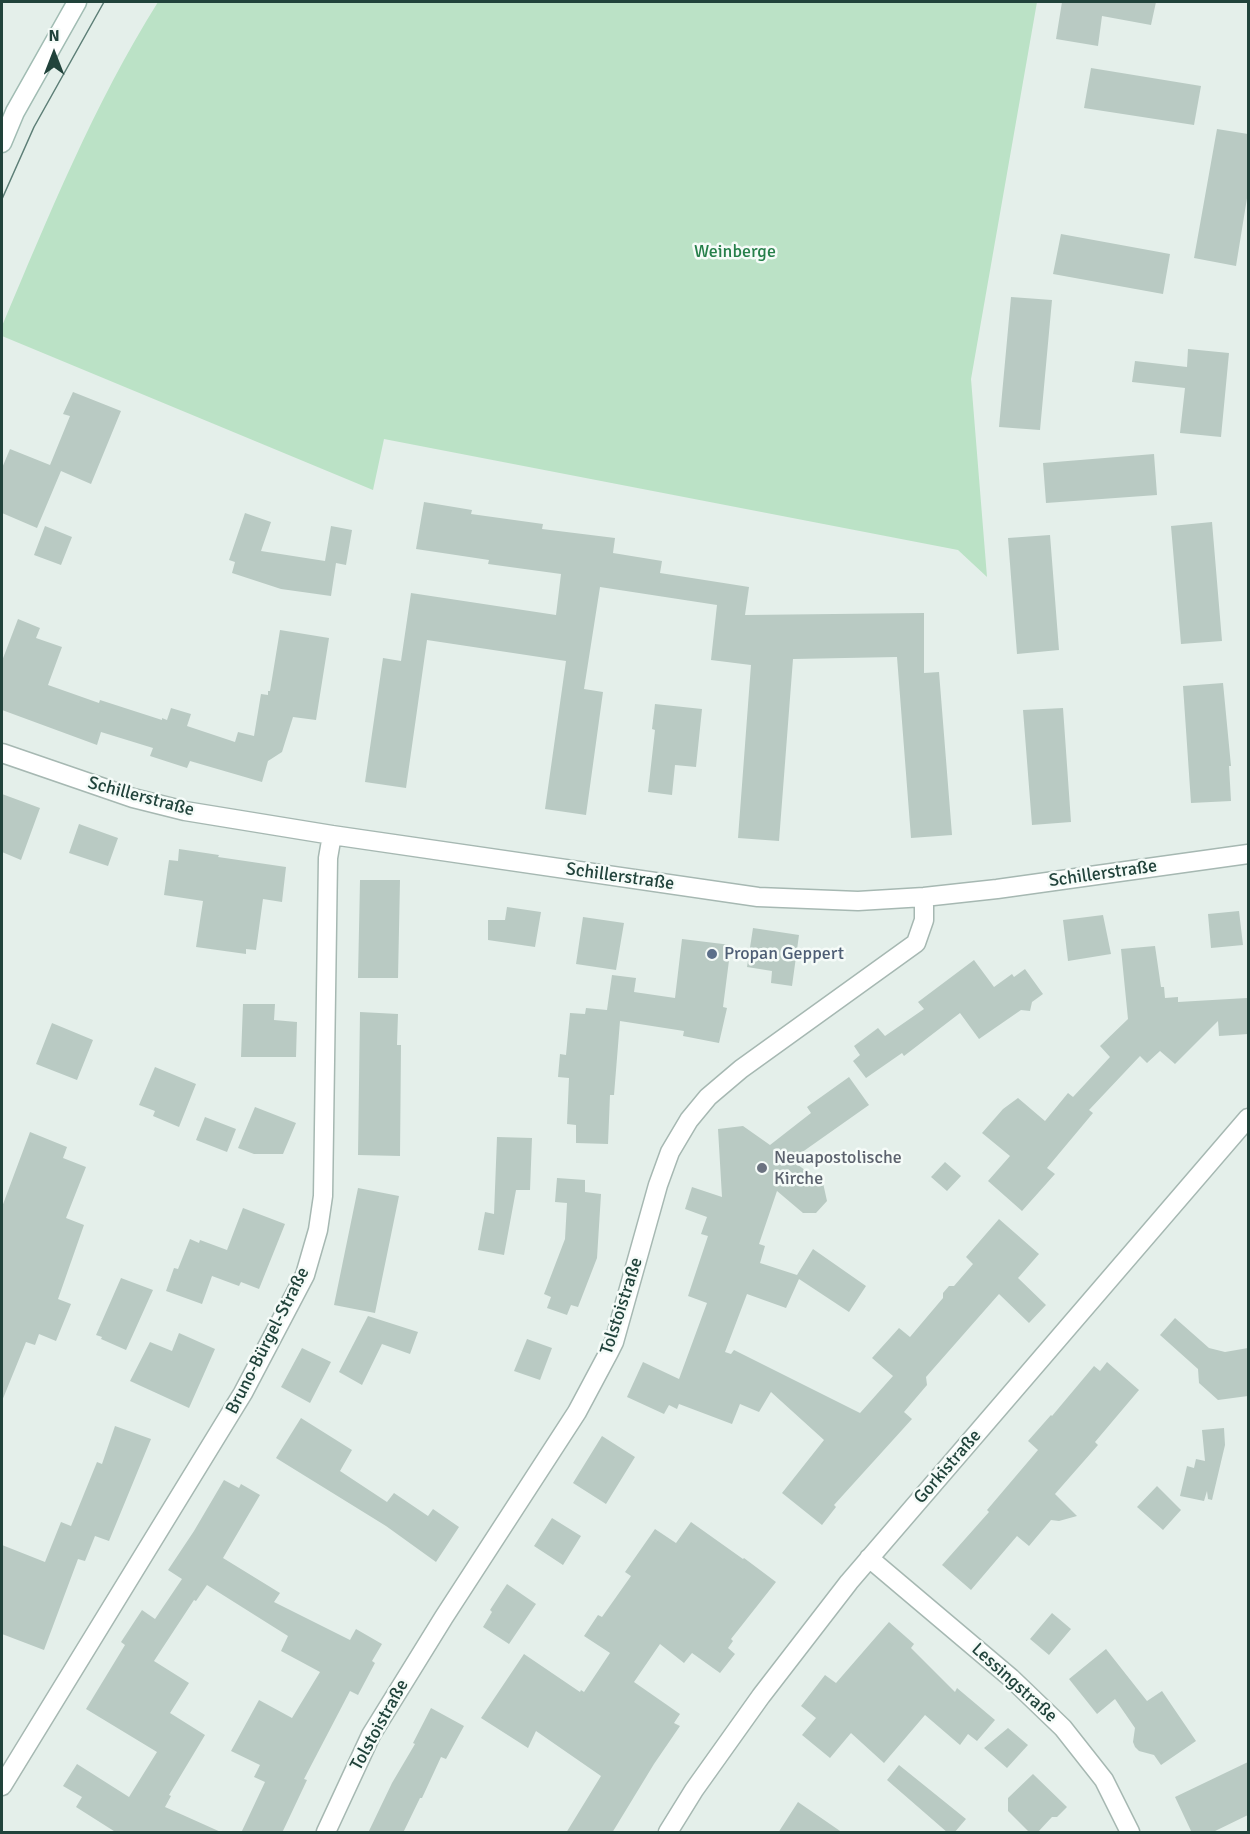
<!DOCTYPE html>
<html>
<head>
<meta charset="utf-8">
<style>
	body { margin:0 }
	#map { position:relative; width:1250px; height:1834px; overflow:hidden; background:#e4efea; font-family:Signika,sans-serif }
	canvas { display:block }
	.frame { position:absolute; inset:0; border:3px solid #21433b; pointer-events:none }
	.north { position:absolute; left:24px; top:24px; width:60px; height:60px; -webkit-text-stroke:4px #f5fbf8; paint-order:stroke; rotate:0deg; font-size:16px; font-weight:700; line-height:24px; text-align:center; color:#21433b }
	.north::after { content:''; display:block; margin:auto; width:21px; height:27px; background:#21433b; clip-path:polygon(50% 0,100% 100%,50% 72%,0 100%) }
</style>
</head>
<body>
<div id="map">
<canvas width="1250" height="1834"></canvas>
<div class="frame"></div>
<div class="north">N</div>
</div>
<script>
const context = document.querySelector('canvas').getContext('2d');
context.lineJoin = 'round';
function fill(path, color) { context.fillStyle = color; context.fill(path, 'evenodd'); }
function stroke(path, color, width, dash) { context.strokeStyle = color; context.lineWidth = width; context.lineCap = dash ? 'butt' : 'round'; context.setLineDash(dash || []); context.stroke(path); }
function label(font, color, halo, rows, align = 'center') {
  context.font = font + ' Signika,sans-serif'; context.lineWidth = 5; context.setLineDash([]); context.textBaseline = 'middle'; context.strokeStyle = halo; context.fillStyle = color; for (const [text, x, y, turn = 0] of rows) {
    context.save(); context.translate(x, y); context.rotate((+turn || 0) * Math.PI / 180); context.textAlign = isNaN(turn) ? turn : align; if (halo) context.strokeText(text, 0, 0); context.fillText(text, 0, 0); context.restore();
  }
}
fill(new Path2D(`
	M 158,2 L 1037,2 L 971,379 L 987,577 L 958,550 L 384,439 L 373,490 L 2,336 L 2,326 C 49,215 94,104 158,2 Z`), '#bbe2c6');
fill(new Path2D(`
	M 1062,2 L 1156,2 L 1151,25 L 1102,16 L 1098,46 L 1056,39 Z
	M 1091,68 L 1201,86 L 1194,125 L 1084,108 Z
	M 1217,129 L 1248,134 L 1248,192 L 1236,266 L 1194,258 Z
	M 1061,234 L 1170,254 L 1163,294 L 1053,274 Z
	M 1011,297 L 1052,300 L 1040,430 L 999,427 Z
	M 1188,349 L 1229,353 L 1221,437 L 1180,433 L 1185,388 L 1132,382 L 1135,361 L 1187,367 Z
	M 73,392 L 121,411 L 91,484 L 61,471 L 37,528 L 2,513 L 2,468 L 10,449 L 50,465 L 70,416 L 63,414 Z
	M 1154,454 L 1157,495 L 1046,503 L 1043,463 Z
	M 424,502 L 472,510 L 471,514 L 543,524 L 542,529 L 615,538 L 613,553 L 662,561 L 660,573 L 749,587 L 745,615 L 924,613 L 924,673 L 939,672 L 952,835 L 911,838 L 897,657 L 793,659 L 779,841 L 738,838 L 751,665 L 711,660 L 717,605 L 600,587 L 584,689 L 603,692 L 586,815 L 545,809 L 566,661 L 427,640 L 406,788 L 365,782 L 383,658 L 401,661 L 411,593 L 556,615 L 561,574 L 488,564 L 489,560 L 416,549 Z
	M 245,513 L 271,522 L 261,551 L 325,561 L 331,526 L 352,530 L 346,565 L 336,563 L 331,596 L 281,589 L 232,573 L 235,562 L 229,560 Z
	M 1212,522 L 1222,641 L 1181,644 L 1171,526 Z
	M 45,526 L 72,537 L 61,565 L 34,555 Z
	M 1050,535 L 1059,650 L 1017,654 L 1008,538 Z
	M 18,619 L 40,628 L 36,638 L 62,647 L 48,685 L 99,703 L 100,700 L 162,720 L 162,718 L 167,720 L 171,708 L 191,714 L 187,726 L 235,742 L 238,732 L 254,736 L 261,694 L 268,695 L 268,691 L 270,691 L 280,630 L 329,638 L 316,720 L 293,717 L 282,752 L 268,761 L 262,782 L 190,761 L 187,768 L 150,756 L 153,748 L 101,732 L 97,745 L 2,710 L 2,661 Z
	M 1223,683 L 1231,766 L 1229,766 L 1231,801 L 1191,803 L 1183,686 Z
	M 655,704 L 702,709 L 696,767 L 675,765 L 672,795 L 648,792 L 655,730 L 652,729 Z
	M 1063,708 L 1071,822 L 1032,825 L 1023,710 Z
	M 2,794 L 40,808 L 21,860 L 2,852 Z
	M 79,824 L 118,838 L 108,866 L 69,853 Z
	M 179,849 L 219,855 L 218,857 L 286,867 L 282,902 L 263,899 L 256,950 L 246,949 L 246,954 L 196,947 L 203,901 L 164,895 L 169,860 L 178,861 Z
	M 360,880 L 400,880 L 398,978 L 358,978 Z
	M 507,907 L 541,912 L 535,947 L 488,940 L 488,920 L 505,920 Z
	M 1239,911 L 1243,945 L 1211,948 L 1208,914 Z
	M 1103,915 L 1111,954 L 1068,961 L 1063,920 Z
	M 583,917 L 624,923 L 616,970 L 576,964 Z
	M 753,928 L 799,935 L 792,986 L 771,983 L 772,971 L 747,967 Z
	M 682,939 L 731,945 L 723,1007 L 727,1008 L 719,1043 L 683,1036 L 684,1031 L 620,1021 L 614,1095 L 610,1095 L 608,1144 L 576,1143 L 576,1125 L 567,1124 L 569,1078 L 558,1077 L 560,1054 L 566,1055 L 570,1013 L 585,1014 L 586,1008 L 607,1010 L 612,975 L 636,978 L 634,992 L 675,998 Z
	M 1155,946 L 1161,987 L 1164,987 L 1165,998 L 1178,997 L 1178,1002 L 1247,998 L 1248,1034 L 1219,1036 L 1218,1021 L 1175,1064 L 1160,1051 L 1147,1063 L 1140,1056 L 1089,1110 L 1093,1113 L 1047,1168 L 1055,1174 L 1022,1211 L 988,1181 L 1010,1156 L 982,1133 L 1003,1109 L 1018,1098 L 1045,1121 L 1068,1093 L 1073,1097 L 1110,1057 L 1100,1046 L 1128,1019 L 1121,949 Z
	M 974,960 L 994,987 L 1012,974 L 1014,977 L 1025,969 L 1043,994 L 1032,1002 L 1030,1011 L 1021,1010 L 979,1039 L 960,1013 L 904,1056 L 902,1053 L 866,1078 L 853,1061 L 860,1055 L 854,1046 L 878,1028 L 885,1036 L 924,1009 L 918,1002 Z
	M 243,1004 L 275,1004 L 274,1020 L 297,1022 L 296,1057 L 241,1057 Z
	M 360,1012 L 398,1014 L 397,1045 L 401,1045 L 400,1156 L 358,1155 Z
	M 52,1023 L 93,1040 L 77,1080 L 36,1064 Z
	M 155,1067 L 196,1084 L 179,1127 L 153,1116 L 155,1111 L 139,1105 Z
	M 849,1077 L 869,1105 L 791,1160 L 823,1183 L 827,1201 L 816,1213 L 803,1213 L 777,1191 L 759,1244 L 765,1246 L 760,1263 L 797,1275 L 813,1249 L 866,1286 L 849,1312 L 799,1279 L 786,1308 L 747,1294 L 725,1352 L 731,1354 L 734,1350 L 860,1413 L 893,1376 L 872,1358 L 899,1328 L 910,1337 L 943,1298 L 943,1293 L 949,1286 L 954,1286 L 973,1264 L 966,1257 L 999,1219 L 1039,1254 L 1018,1278 L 1046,1305 L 1029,1323 L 999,1294 L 926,1377 L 927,1385 L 904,1412 L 912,1419 L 834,1505 L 836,1507 L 822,1525 L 782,1493 L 824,1440 L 771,1392 L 759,1412 L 740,1404 L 732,1424 L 679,1404 L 677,1409 L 669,1405 L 664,1414 L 627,1397 L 643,1362 L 679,1379 L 707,1303 L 688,1296 L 708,1236 L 701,1234 L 707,1217 L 685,1209 L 692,1187 L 722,1197 L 718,1129 L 743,1126 L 770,1145 L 811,1113 L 807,1107 Z
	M 255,1107 L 296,1123 L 283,1154 L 254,1154 L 238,1148 Z
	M 205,1117 L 236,1129 L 227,1152 L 196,1140 Z
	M 30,1132 L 67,1147 L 63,1158 L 86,1167 L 66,1218 L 84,1225 L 58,1299 L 71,1304 L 56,1341 L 39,1334 L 35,1345 L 26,1342 L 2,1401 L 2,1207 Z
	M 497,1137 L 532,1138 L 530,1190 L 516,1190 L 504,1255 L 478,1250 L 485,1212 L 494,1214 Z
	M 945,1162 L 961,1176 L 947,1191 L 931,1177 Z
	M 557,1178 L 585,1180 L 585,1192 L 601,1194 L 597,1258 L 578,1307 L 571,1305 L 567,1315 L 547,1308 L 551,1297 L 544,1294 L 565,1239 L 567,1203 L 555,1202 Z
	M 358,1188 L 399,1196 L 375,1313 L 334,1305 Z
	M 243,1208 L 285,1224 L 259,1289 L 241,1282 L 239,1286 L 212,1276 L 202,1304 L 166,1291 L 174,1268 L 178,1269 L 190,1239 L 199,1243 L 200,1240 L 227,1250 Z
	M 121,1278 L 153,1290 L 126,1350 L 101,1339 L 102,1337 L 96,1335 Z
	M 368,1316 L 418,1332 L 410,1354 L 382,1344 L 362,1385 L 339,1372 Z
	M 1175,1318 L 1209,1348 L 1225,1352 L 1248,1348 L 1248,1396 L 1218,1400 L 1199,1383 L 1198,1369 L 1160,1335 Z
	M 179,1333 L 215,1349 L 189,1408 L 130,1381 L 150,1342 L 172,1351 Z
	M 527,1339 L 552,1348 L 540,1380 L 514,1371 Z
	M 302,1348 L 331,1362 L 310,1403 L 281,1387 Z
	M 1107,1362 L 1139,1390 L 1095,1442 L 1098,1445 L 1055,1494 L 1077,1516 L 1059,1521 L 1051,1520 L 1029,1546 L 1017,1536 L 971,1590 L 942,1565 L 989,1512 L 987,1510 L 1038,1450 L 1028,1441 L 1051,1415 L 1052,1416 L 1094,1366 L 1100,1371 Z
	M 301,1418 L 352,1450 L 340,1471 L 387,1502 L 394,1493 L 428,1516 L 433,1509 L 459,1527 L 436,1562 L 386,1526 L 276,1458 Z
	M 115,1426 L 151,1439 L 109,1541 L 95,1536 L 85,1561 L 78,1559 L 44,1650 L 2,1634 L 2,1545 L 45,1562 L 61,1522 L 71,1526 L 97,1462 L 102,1464 Z
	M 1224,1428 L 1225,1445 L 1212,1500 L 1208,1499 L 1207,1491 L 1204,1501 L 1180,1496 L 1187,1466 L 1194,1468 L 1196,1459 L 1205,1461 L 1202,1430 Z
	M 602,1436 L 635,1457 L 606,1504 L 573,1483 Z
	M 224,1480 L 239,1488 L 241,1484 L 260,1495 L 223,1558 L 280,1593 L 274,1602 L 350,1640 L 356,1629 L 382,1644 L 372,1661 L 375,1663 L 358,1695 L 350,1691 L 304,1779 L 307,1780 L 282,1833 L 241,1833 L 265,1782 L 254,1777 L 260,1765 L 231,1751 L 259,1700 L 292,1718 L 320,1672 L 281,1651 L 288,1636 L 207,1585 L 196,1601 L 194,1600 L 154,1661 L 189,1683 L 170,1713 L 205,1735 L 169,1795 L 171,1796 L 165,1807 L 223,1833 L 117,1833 L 76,1807 L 82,1797 L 63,1786 L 77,1764 L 129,1797 L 157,1752 L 86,1709 L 125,1645 L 121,1642 L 142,1610 L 155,1619 L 182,1579 L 168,1570 L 194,1531 Z
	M 1157,1486 L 1181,1510 L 1163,1530 L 1137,1507 Z
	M 552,1518 L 581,1536 L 563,1565 L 534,1546 Z
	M 691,1522 L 743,1559 L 744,1558 L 776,1582 L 731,1639 L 733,1641 L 728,1648 L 735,1654 L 720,1673 L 692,1653 L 684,1663 L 660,1644 L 634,1682 L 680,1714 L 674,1723 L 680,1726 L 654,1764 L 612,1833 L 566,1833 L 601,1776 L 536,1731 L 528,1748 L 481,1718 L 524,1654 L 580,1692 L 581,1690 L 584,1692 L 610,1653 L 584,1636 L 598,1615 L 602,1617 L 631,1576 L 625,1572 L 655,1529 L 676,1543 Z
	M 507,1584 L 536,1604 L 509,1644 L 483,1627 L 492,1612 L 490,1610 Z
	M 1052,1613 L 1071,1629 L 1049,1655 L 1030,1639 Z
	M 889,1622 L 914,1644 L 911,1648 L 955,1692 L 957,1688 L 995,1720 L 977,1741 L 968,1734 L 960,1745 L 925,1715 L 884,1763 L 851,1733 L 830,1758 L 802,1735 L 816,1718 L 801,1706 L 825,1675 L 836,1683 Z
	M 1106,1649 L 1147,1701 L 1162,1691 L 1196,1741 L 1161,1765 L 1154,1755 L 1139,1751 L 1135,1747 L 1133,1742 L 1135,1728 L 1115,1699 L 1097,1714 L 1069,1679 Z
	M 431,1708 L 464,1726 L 446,1759 L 441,1757 L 422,1798 L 420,1798 L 403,1833 L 368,1833 L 392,1783 L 415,1744 L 413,1743 Z
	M 1008,1728 L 1028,1745 L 1007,1768 L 984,1748 Z
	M 1248,1762 L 1248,1815 L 1211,1833 L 1192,1833 L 1175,1797 Z
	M 899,1765 L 966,1819 L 954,1833 L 948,1833 L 887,1780 Z
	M 1033,1774 L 1067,1807 L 1057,1817 L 1052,1817 L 1037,1833 L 1030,1833 L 1008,1811 L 1008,1798 Z
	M 798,1802 L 843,1833 L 778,1833 Z`), '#b9cac3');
const street = new Path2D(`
	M 2,753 L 133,798 L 185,811 L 332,835 L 758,897 L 858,901 L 924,897 L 997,889 L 1248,854
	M 869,1558 L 1011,1678 L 1063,1728 L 1104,1780 L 1130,1832
	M 2,1786 L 243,1393 L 305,1275 L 318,1230 L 323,1196 L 328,858 L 332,835
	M 326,1832 L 371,1735 L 444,1617 L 577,1412 L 609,1352 L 614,1342 L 658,1185 L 670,1152 L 689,1120 L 708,1097 L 741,1069 L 916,943 L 924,920 L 924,897
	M 668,1832 L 694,1790 L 761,1696 L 849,1582 L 1248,1118`);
const secondary = new Path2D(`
	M 2,143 L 15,112 L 77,2`);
stroke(street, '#a6b8b2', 21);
stroke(secondary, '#a1bcb3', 21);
stroke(street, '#fff', 18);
stroke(secondary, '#fff', 18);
stroke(new Path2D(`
	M 2,199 L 34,127 L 104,2`), '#5c7e76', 1.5);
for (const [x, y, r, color] of [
	[712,954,6,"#5c6f8a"],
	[762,1168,6,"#6b7280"]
]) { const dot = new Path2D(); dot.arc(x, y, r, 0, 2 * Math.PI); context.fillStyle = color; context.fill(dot); stroke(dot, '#f5fbf8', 2); }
label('18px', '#267f4a', '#f5fbf8', [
	["Weinberge",735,252]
]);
label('18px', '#21433b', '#f5fbf8', [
	["Schillerstraße",141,797,15],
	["Schillerstraße",1103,874,-8],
	["Schillerstraße",620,877,8],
	["Tolstoistraße",622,1306,-72],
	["Bruno-Bürgel-Straße",268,1341,-63],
	["Gorkistraße",948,1467,-49],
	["Lessingstraße",1014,1683,42],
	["Tolstoistraße",380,1725,-61]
]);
label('18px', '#4e5e75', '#f5fbf8', [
	["Propan Geppert",724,954]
], 'left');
label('18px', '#5b616d', '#f5fbf8', [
	["Neuapostolische",774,1158],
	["Kirche",774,1179]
], 'left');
</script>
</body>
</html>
